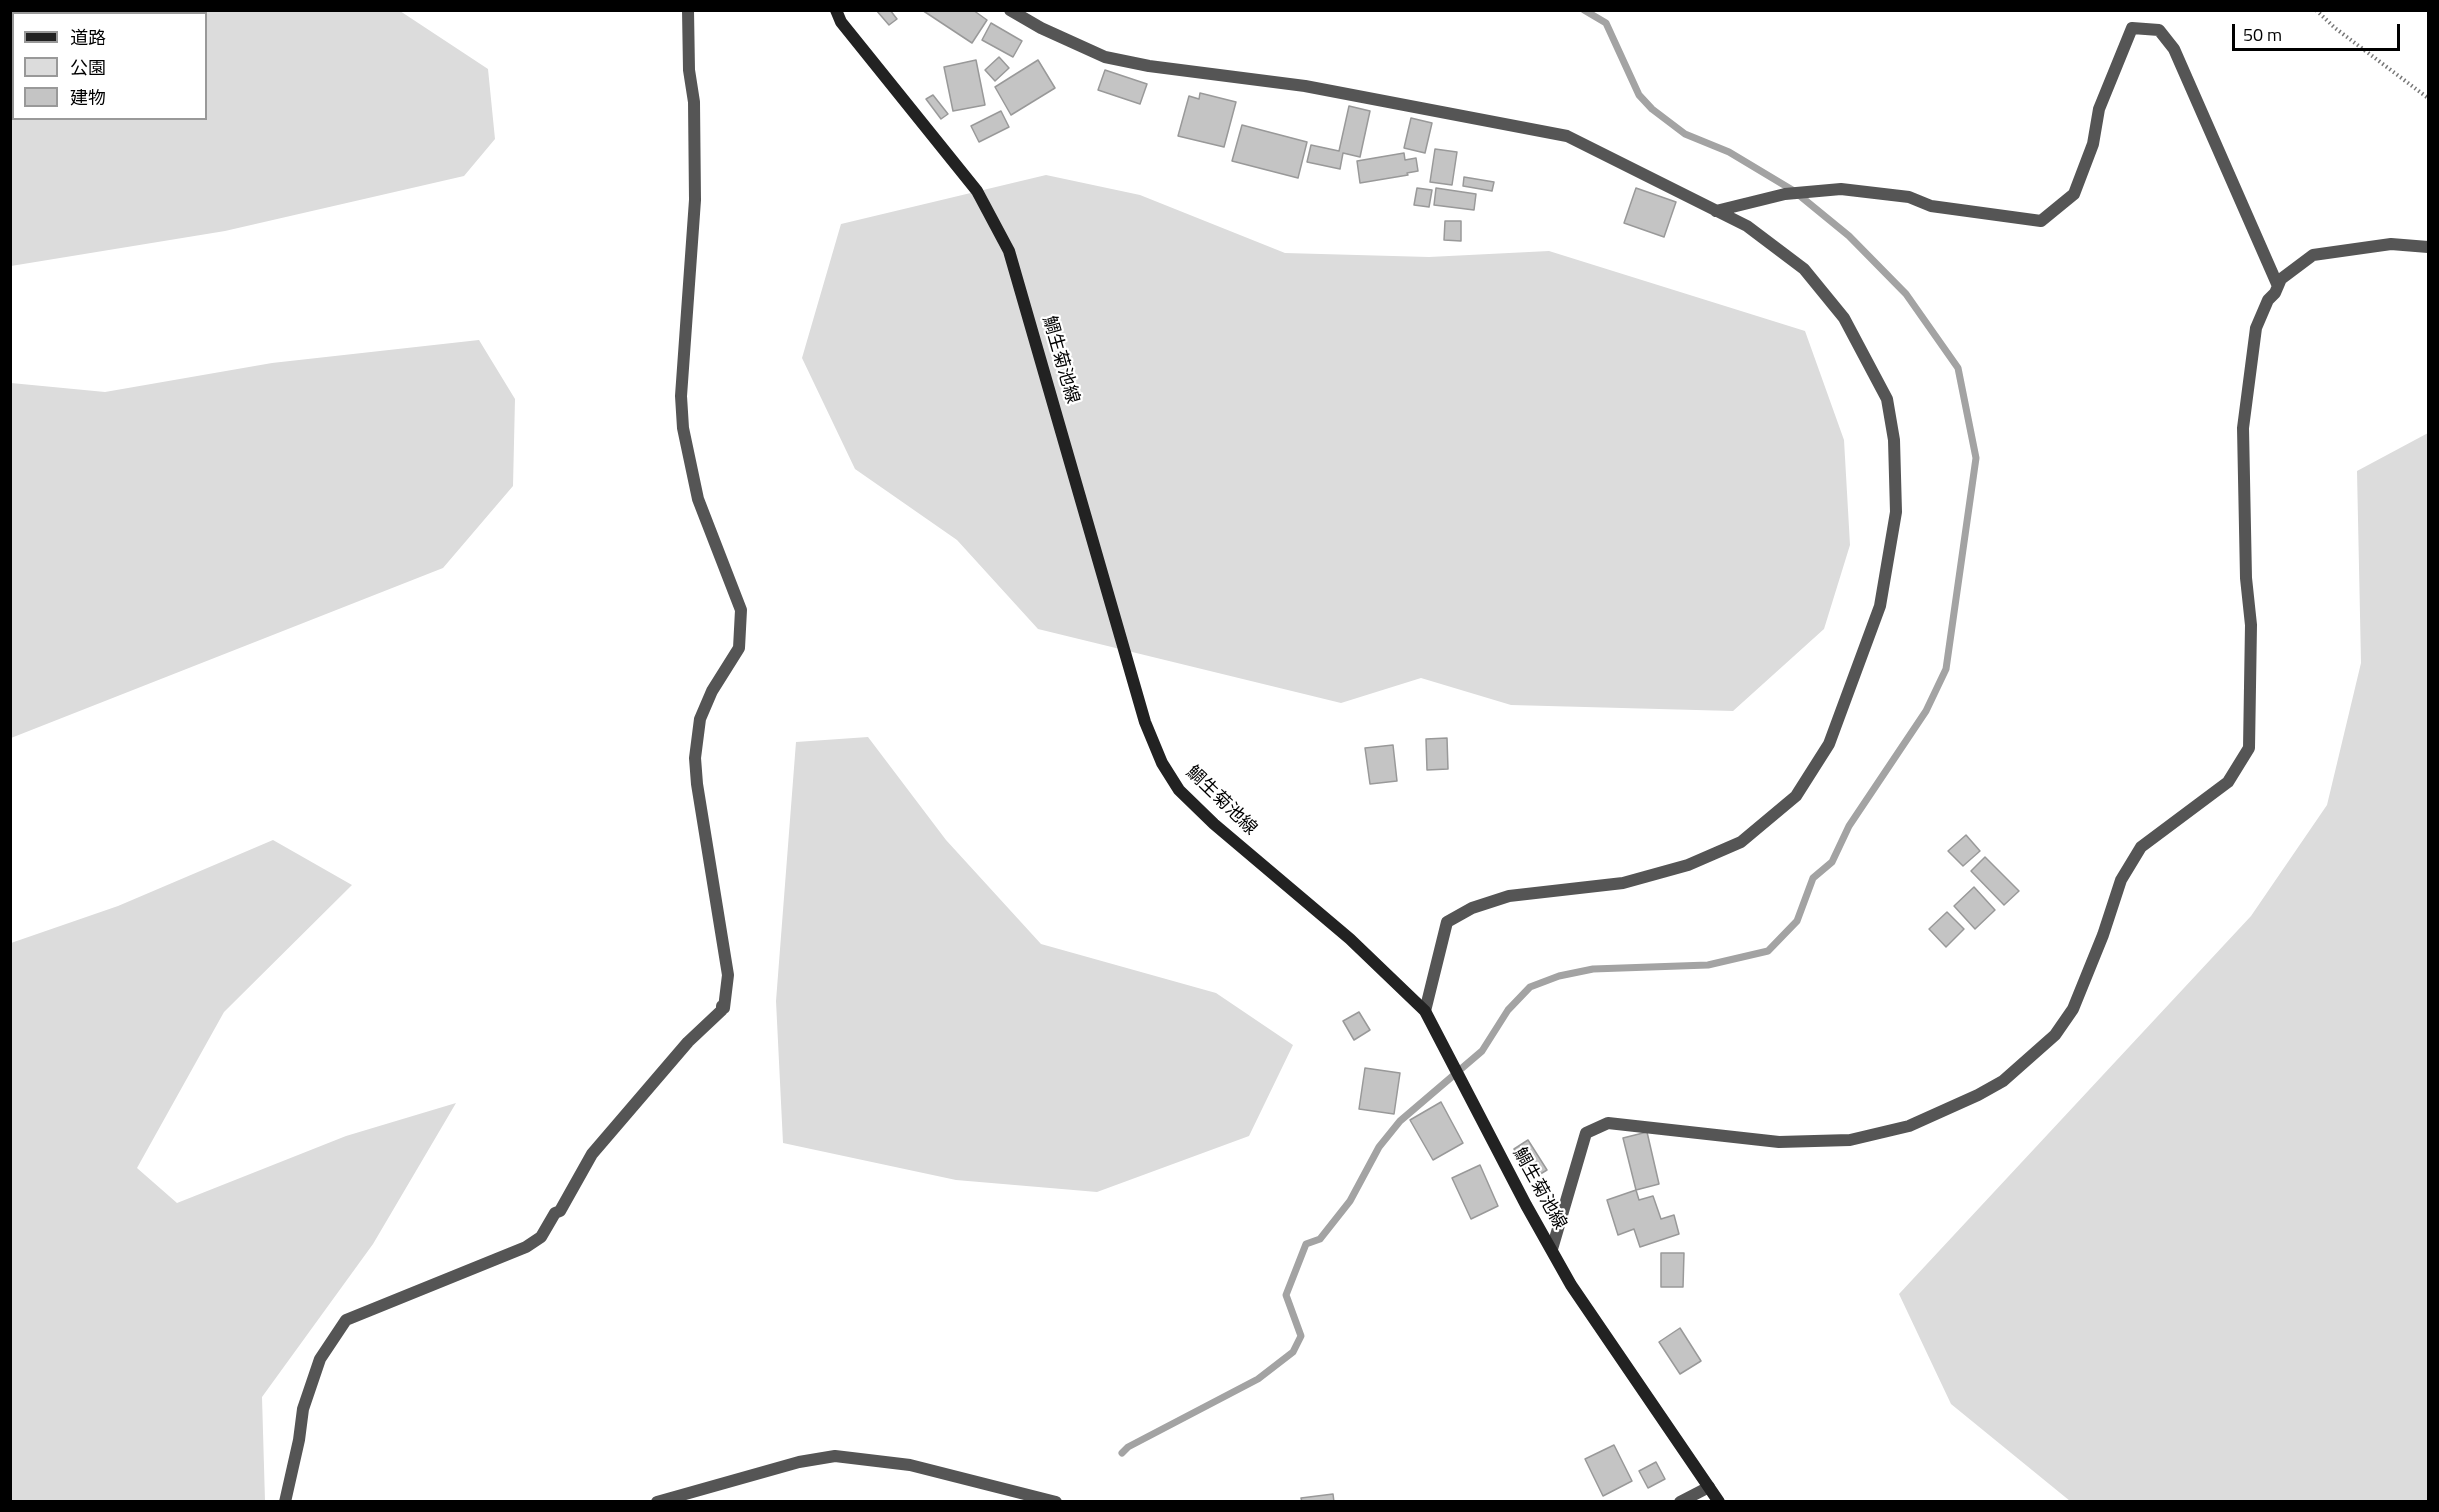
<!DOCTYPE html>
<html>
<head>
<meta charset="utf-8">
<style>
	body { margin:0 }
	#map { position:relative; width:2439px; height:1512px; overflow:hidden; background:#fff; font-family:"Titillium Web","Noto Sans JP",sans-serif }
	canvas { display:block }
	.frame { position:absolute; inset:0; border:12px solid #000; pointer-events:none }
	.legend { position:absolute; left:12px; top:12px; width:195px; height:108px; box-sizing:border-box; background:#fff; border:2px solid #999; margin:0; padding:8px 10px; list-style:none; font-size:18px; color:#000 }
	.legend li { display:flex; align-items:center; gap:12px; height:30px }
	.legend b { width:30px; border:2px solid #999 }
	.scale { position:absolute; left:2232px; top:24px; width:168px; height:27px; box-sizing:border-box; border:3px solid #000; border-top:0; padding-left:8px; font-size:18px; line-height:21px; white-space:nowrap; color:#000; -webkit-text-stroke:4px #fff; paint-order:stroke }
</style>
</head>
<body>
<div id="map">
<canvas width="2439" height="1512"></canvas>
<div class="frame"></div>
<ul class="legend">
<li><b style="height:8px;background:#222"></b>道路</li>
<li><b style="height:16px;background:#dcdcdc"></b>公園</li>
<li><b style="height:16px;background:#c4c4c4"></b>建物</li>
</ul>
<div class="scale">50 m</div>
</div>
<script>
const context = document.querySelector('canvas').getContext('2d');
context.lineJoin = 'round';
function fill(path, color) { context.fillStyle = color; context.fill(path, 'evenodd'); }
function stroke(path, color, width, dash) { context.strokeStyle = color; context.lineWidth = width; context.lineCap = dash ? 'butt' : 'round'; context.setLineDash(dash || []); context.stroke(path); }
function label(font, color, halo, rows, align = 'center') {
  context.font = font + ' "Titillium Web","Noto Sans JP",sans-serif'; context.lineWidth = 4.5; context.setLineDash([]); context.textBaseline = 'middle'; context.strokeStyle = halo; context.fillStyle = color; for (const [text, x, y, turn = 0] of rows) {
    context.save(); context.translate(x, y); context.rotate((+turn || 0) * Math.PI / 180); context.textAlign = isNaN(turn) ? turn : align; if (halo) context.strokeText(text, 0, 0); context.fillText(text, 0, 0); context.restore();
  }
}
fill(new Path2D(`
	M 11,10 L 400,11 L 488,69 L 495,139 L 464,176 L 225,231 L 11,266 ZM 14,14 L 206,14 L 206,118 L 14,118 Z
	M 1046,175 L 1140,195 L 1285,253 L 1429,257 L 1549,251 L 1805,331 L 1844,440 L 1850,545 L 1824,629 L 1733,711 L 1511,705 L 1421,678 L 1341,703 L 1038,629 L 957,540 L 855,469 L 802,358 L 841,224 Z
	M 479,340 L 515,399 L 513,486 L 443,568 L 11,738 L 11,383 L 105,392 L 272,363 Z
	M 2428,433 L 2428,1501 L 2070,1501 L 1951,1404 L 1899,1294 L 2251,916 L 2327,805 L 2361,663 L 2357,471 Z
	M 868,737 L 946,840 L 1041,944 L 1216,993 L 1293,1045 L 1249,1136 L 1097,1192 L 956,1180 L 783,1143 L 776,1001 L 796,742 Z
	M 273,840 L 352,885 L 224,1012 L 137,1168 L 177,1203 L 346,1136 L 456,1103 L 373,1244 L 262,1397 L 265,1501 L 11,1501 L 11,943 L 118,906 Z`), '#dcdcdc');
stroke(new Path2D(`
	M 1122,1453 L 1128,1447 L 1258,1379 L 1293,1352 L 1301,1336 L 1286,1295 L 1306,1244 L 1320,1239 L 1350,1201 L 1379,1147 L 1400,1121 L 1482,1051 L 1508,1010 L 1530,987 L 1559,976 L 1593,969 L 1708,965 L 1768,951 L 1797,921 L 1813,878 L 1832,862 L 1849,826 L 1926,711 L 1946,669 L 1976,458 L 1958,368 L 1906,294 L 1849,236 L 1794,191 L 1729,152 L 1685,134 L 1652,109 L 1639,95 L 1606,23 L 1584,10`), '#a3a3a3', 7);
const building = new Path2D(`
	M 876,10 L 890,10 L 897,19 L 889,25 Z
	M 922,10 L 973,10 L 987,20 L 972,43 Z
	M 991,23 L 1022,41 L 1013,57 L 982,40 Z
	M 999,57 L 1009,68 L 995,81 L 985,70 Z
	M 976,60 L 985,105 L 953,111 L 944,67 Z
	M 1038,60 L 1055,88 L 1011,115 L 995,87 Z
	M 1105,70 L 1147,84 L 1140,104 L 1098,90 Z
	M 1200,93 L 1236,102 L 1224,147 L 1178,136 L 1189,96 L 1199,99 Z
	M 933,95 L 948,114 L 941,119 L 926,99 Z
	M 1349,106 L 1370,111 L 1360,157 L 1343,153 L 1340,169 L 1307,162 L 1311,145 L 1339,151 Z
	M 1001,111 L 1009,127 L 979,142 L 971,126 Z
	M 1411,118 L 1432,123 L 1425,153 L 1404,148 Z
	M 1242,125 L 1307,142 L 1298,178 L 1232,161 Z
	M 1435,149 L 1457,152 L 1452,185 L 1430,182 Z
	M 1404,153 L 1405,160 L 1416,158 L 1418,171 L 1407,173 L 1408,175 L 1360,183 L 1357,161 Z
	M 1464,177 L 1494,182 L 1492,191 L 1463,186 Z
	M 1417,188 L 1432,190 L 1429,207 L 1414,205 Z
	M 1436,188 L 1476,194 L 1474,210 L 1434,205 Z
	M 1636,188 L 1676,202 L 1664,237 L 1624,223 Z
	M 1445,221 L 1461,221 L 1461,241 L 1444,240 Z
	M 1447,738 L 1448,769 L 1427,770 L 1426,739 Z
	M 1393,745 L 1397,781 L 1370,784 L 1365,748 Z
	M 1966,835 L 1980,851 L 1963,866 L 1948,851 Z
	M 1985,857 L 2019,891 L 2004,905 L 1971,871 Z
	M 1974,887 L 1995,910 L 1975,929 L 1954,906 Z
	M 1947,912 L 1964,929 L 1946,947 L 1929,929 Z
	M 1359,1012 L 1370,1030 L 1354,1040 L 1343,1021 Z
	M 1365,1068 L 1400,1073 L 1394,1114 L 1359,1109 Z
	M 1441,1102 L 1463,1143 L 1433,1160 L 1410,1120 Z
	M 1647,1132 L 1659,1184 L 1636,1190 L 1623,1138 Z
	M 1528,1140 L 1547,1170 L 1532,1179 L 1514,1149 Z
	M 1480,1165 L 1498,1206 L 1471,1219 L 1452,1178 Z
	M 1636,1190 L 1639,1200 L 1653,1196 L 1661,1219 L 1674,1215 L 1679,1234 L 1640,1247 L 1634,1229 L 1618,1235 L 1607,1200 Z
	M 1661,1253 L 1684,1253 L 1683,1287 L 1661,1287 Z
	M 1680,1328 L 1701,1361 L 1680,1374 L 1659,1342 Z
	M 1614,1445 L 1632,1481 L 1603,1496 L 1585,1459 Z
	M 1656,1462 L 1665,1479 L 1648,1488 L 1639,1471 Z
	M 1333,1494 L 1334,1502 L 1302,1502 L 1301,1498 Z`);
fill(building, '#c4c4c4');
stroke(building, '#999', 1.5);
stroke(new Path2D(`
	M 2316,10 L 2335,28 L 2428,98`), '#777', 4, [1.5, 3]);
stroke(new Path2D(`
	M 1010,10 L 1041,28 L 1105,57 L 1149,66 L 1305,86 L 1567,136 L 1747,226 L 1804,269 L 1844,318 L 1887,399 L 1894,440 L 1896,512 L 1880,606 L 1829,744 L 1796,796 L 1741,842 L 1688,865 L 1623,883 L 1509,896 L 1472,908 L 1447,922 L 1425,1011
	M 1716,211 L 1785,194 L 1841,189 L 1909,197 L 1931,206 L 2041,221 L 2074,194 L 2093,144 L 2099,109 L 2132,28 L 2159,30 L 2174,49 L 2278,286
	M 1552,1249 L 1586,1133 L 1608,1123 L 1779,1142 L 1850,1140 L 1909,1126 L 1978,1095 L 2003,1081 L 2055,1035 L 2073,1009 L 2103,935 L 2121,880 L 2141,847 L 2228,782 L 2249,748 L 2251,625 L 2246,578 L 2243,428 L 2256,328 L 2268,300 L 2275,293 L 2281,279 L 2313,255 L 2391,244 L 2428,247
	M 285,1502 L 299,1440 L 303,1409 L 320,1359 L 346,1320 L 526,1247 L 541,1237 L 555,1213 L 560,1211 L 592,1154 L 688,1042 L 722,1010 L 722,1006 L 724,1008 L 728,975 L 697,784 L 695,758 L 700,719 L 712,691 L 739,648 L 741,610 L 698,499 L 683,428 L 681,396 L 695,200 L 694,102 L 689,70 L 688,10
	M 657,1502 L 799,1462 L 835,1456 L 910,1465 L 1056,1502
	M 1680,1502 L 1709,1487`), '#555', 12);
stroke(new Path2D(`
	M 836,10 L 841,22 L 977,191 L 1009,251 L 1145,722 L 1162,763 L 1179,790 L 1214,824 L 1350,939 L 1425,1011 L 1526,1205 L 1571,1285 L 1719,1502`), '#222', 12);
label('18px', '#000', '#fff', [
	["鯛生菊池線",1060,360,74],
	["鯛生菊池線",1221,801,44],
	["鯛生菊池線",1539,1189,61]
]);
</script>
</body>
</html>
